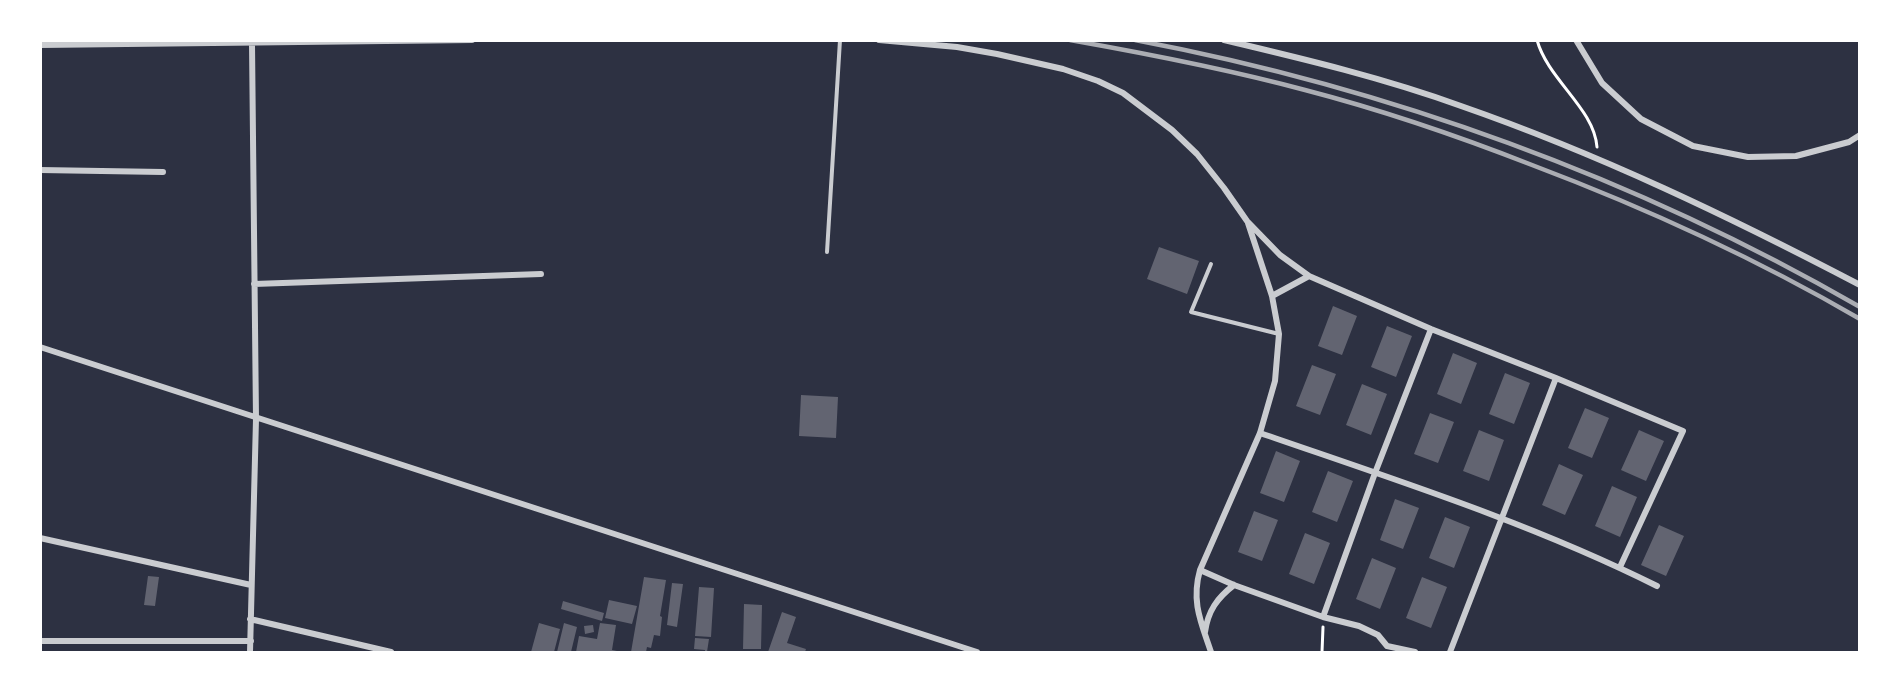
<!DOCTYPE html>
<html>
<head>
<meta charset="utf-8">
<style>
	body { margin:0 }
	#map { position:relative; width:1900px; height:693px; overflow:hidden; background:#2d3142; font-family:"Playfair Display",serif }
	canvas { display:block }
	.frame { position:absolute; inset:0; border:42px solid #fff; pointer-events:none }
</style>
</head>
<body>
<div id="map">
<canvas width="1900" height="693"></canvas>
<div class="frame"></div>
</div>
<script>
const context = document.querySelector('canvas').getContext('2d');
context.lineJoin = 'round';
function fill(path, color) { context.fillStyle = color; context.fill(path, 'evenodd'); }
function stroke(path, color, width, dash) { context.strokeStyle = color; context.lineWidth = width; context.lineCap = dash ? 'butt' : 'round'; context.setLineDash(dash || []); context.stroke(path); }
fill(new Path2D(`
	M 1159,247 L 1199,261 L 1187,294 L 1147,279 Z
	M 1333,306 L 1357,316 L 1342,355 L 1318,346 Z
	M 1387,326 L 1412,336 L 1396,377 L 1371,367 Z
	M 1453,353 L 1477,363 L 1461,404 L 1437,394 Z
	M 1312,365 L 1336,374 L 1320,415 L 1296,406 Z
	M 1505,373 L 1530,383 L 1514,424 L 1489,414 Z
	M 1362,384 L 1387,394 L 1371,435 L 1346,425 Z
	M 801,395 L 838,397 L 836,438 L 799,436 Z
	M 1585,408 L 1609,418 L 1592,458 L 1568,448 Z
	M 1430,413 L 1454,422 L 1438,463 L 1414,454 Z
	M 1479,430 L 1504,440 L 1489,481 L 1463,471 Z
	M 1639,430 L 1664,441 L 1646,481 L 1621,470 Z
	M 1276,451 L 1300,461 L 1284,502 L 1260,493 Z
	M 1559,464 L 1583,475 L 1565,515 L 1542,505 Z
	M 1328,471 L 1353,481 L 1337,522 L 1312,512 Z
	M 1612,486 L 1637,497 L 1620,537 L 1595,526 Z
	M 1395,499 L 1419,508 L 1403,549 L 1380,540 Z
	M 1254,511 L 1278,520 L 1262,561 L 1238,552 Z
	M 1445,517 L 1470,527 L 1454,568 L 1429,558 Z
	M 1659,525 L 1684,536 L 1666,576 L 1641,565 Z
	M 1305,533 L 1330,543 L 1314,584 L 1289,574 Z
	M 1372,558 L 1396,568 L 1380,609 L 1356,599 Z
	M 148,576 L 159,577 L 155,606 L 144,605 Z
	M 644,577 L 666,580 L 660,616 L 662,617 L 660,636 L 654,635 L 651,648 L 647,647 L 646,652 L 631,652 Z
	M 1422,577 L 1447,587 L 1431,628 L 1406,618 Z
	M 672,583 L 683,584 L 677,627 L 667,625 Z
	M 699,587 L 714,588 L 711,637 L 695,636 Z
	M 609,600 L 637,606 L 632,624 L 605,618 Z
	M 563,601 L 604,613 L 602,621 L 561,609 Z
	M 744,604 L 762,605 L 761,649 L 743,649 Z
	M 782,612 L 796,617 L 787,643 L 806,649 L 805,652 L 768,652 Z
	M 539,623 L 560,629 L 554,652 L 531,652 Z
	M 564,623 L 577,627 L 571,652 L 557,652 Z
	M 600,623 L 616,625 L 612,650 L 622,652 L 576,652 L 579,636 L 597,639 Z
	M 593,625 L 594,632 L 585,634 L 584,626 Z
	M 695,638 L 709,639 L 707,652 L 705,652 L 705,650 L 694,649 Z`), '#626471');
stroke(new Path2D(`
	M 1537,40 C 1548,80 1594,108 1597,147
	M 1322,652 L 1323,627`), '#fff', 3);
stroke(new Path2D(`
	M 827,252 L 840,40
	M 1211,264 L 1191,312 L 1279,334`), '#caccd0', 4);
stroke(new Path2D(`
	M 879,40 L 957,47 L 997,54 L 1063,69 L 1098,81 L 1123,93 L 1172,130 L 1197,154 L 1224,188 L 1247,221 L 1280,255 L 1309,276 L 1431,329 L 1556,378 L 1683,431 L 1620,567
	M 1224,40 C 1304,59 1384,78 1461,106 C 1599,154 1730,217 1860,285
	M 1576,40 L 1602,83 L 1641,119 L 1693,146 L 1748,157 L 1796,156 L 1849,142 L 1860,135
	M 40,45 L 472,40
	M 40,170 L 163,172
	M 254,284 L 541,274
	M 1272,296 L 1309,276
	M 40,347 L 977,652
	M 1260,433 C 1393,479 1531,523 1657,586
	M 40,538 L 251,585
	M 1200,570 L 1234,585 L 1323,617 L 1359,626 L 1378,635 L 1387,646 L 1415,652
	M 1323,617 L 1375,473 L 1431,329
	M 250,619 L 391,652
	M 1205,632 C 1208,611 1217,598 1234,585
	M 40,641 L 251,641
	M 250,652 L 256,419 L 252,44
	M 1211,652 C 1201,622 1191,602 1200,570 L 1260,433 L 1275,381 L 1279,334 L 1272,296 L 1248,223
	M 1450,652 L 1556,378`), '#caccd0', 6);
stroke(new Path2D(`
	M 1070,40 C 1149,54 1227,69 1305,90 C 1382,110 1458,136 1532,165 C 1646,208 1755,258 1860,319
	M 1135,40 C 1389,88 1636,178 1860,307`), '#abadb3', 4.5);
</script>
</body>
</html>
